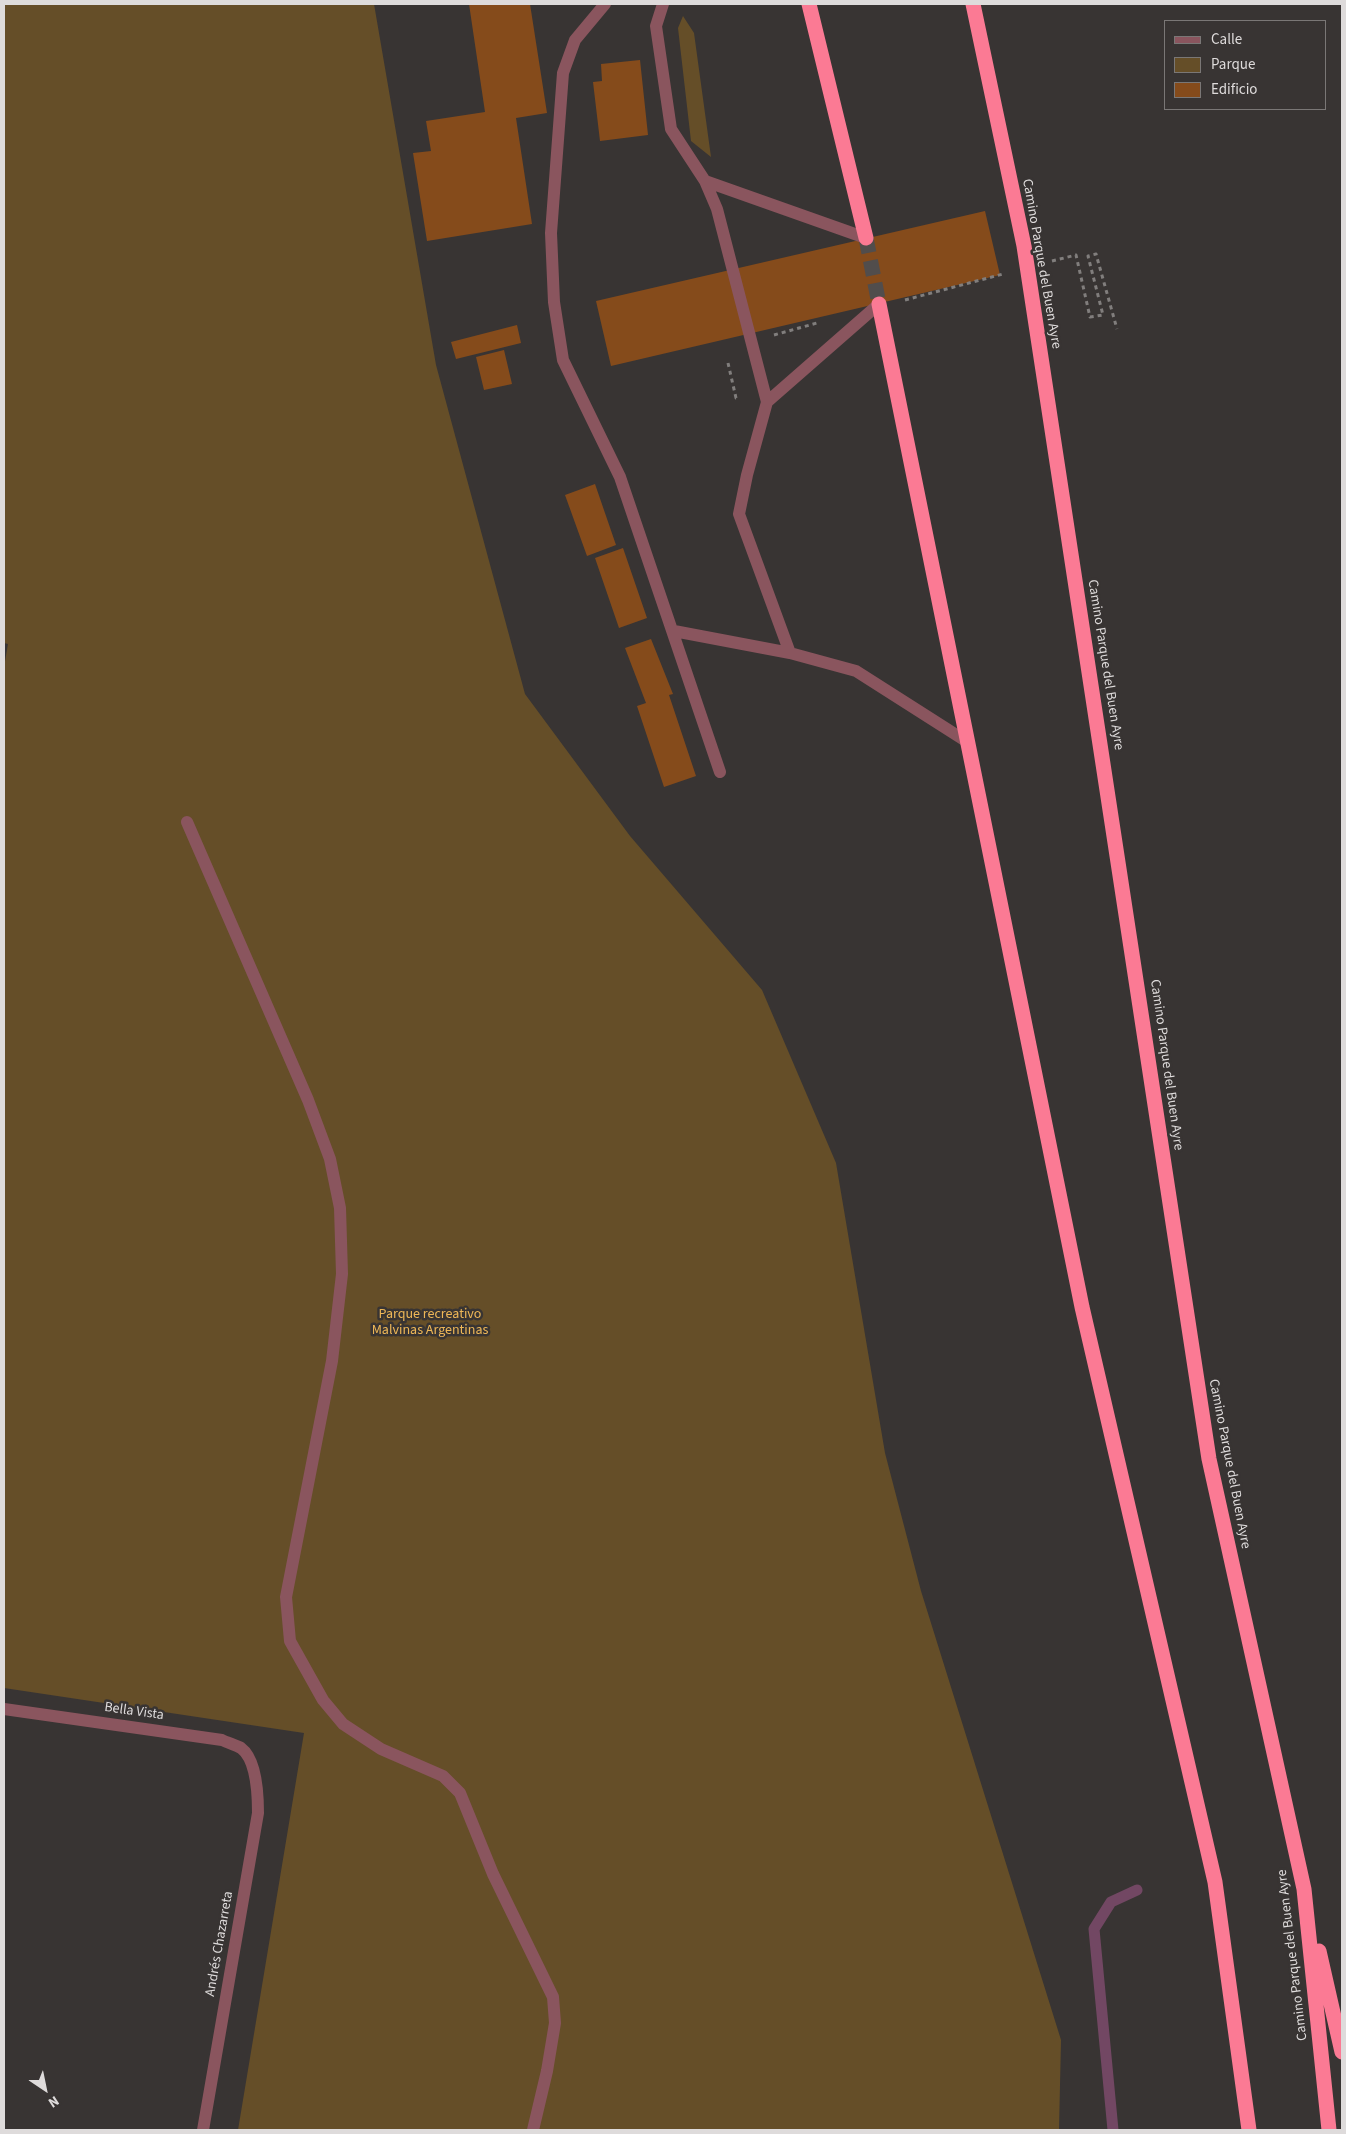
<!DOCTYPE html>
<html>
<head>
<meta charset="utf-8">
<style>
	body { margin:0 }
	#map { position:relative; width:1346px; height:2134px; overflow:hidden; background:#383433; font-family:"Source Sans 3",sans-serif }
	canvas { display:block }
	.frame { position:absolute; inset:0; border:5px solid #dedbdb; pointer-events:none }
	.legend { position:absolute; left:1164px; top:20px; width:162px; height:90px; box-sizing:border-box; background:#383433; border:1px solid #7a7776; margin:0; padding:6px 9px; list-style:none; font-size:15px; color:#dedbdb }
	.legend li { display:flex; align-items:center; gap:10px; height:25px }
	.legend b { width:25px; border:1px solid #7a7776 }
	.north { position:absolute; left:20px; top:2064px; width:50px; height:50px; -webkit-text-stroke:4px #383433; paint-order:stroke; rotate:146deg; font-size:14px; font-weight:700; line-height:20px; text-align:center; color:#dedbdb }
	.north::after { content:''; display:block; margin:auto; width:18px; height:22px; background:#dedbdb; clip-path:polygon(50% 0,100% 100%,50% 72%,0 100%) }
</style>
</head>
<body>
<div id="map">
<canvas width="1346" height="2134"></canvas>
<div class="frame"></div>
<ul class="legend">
<li><b style="height:6px;background:#8a555e"></b>Calle</li>
<li><b style="height:14px;background:#654e28"></b>Parque</li>
<li><b style="height:14px;background:#854b1b"></b>Edificio</li>
</ul>
<div class="north">N</div>
</div>
<script>
const context = document.querySelector('canvas').getContext('2d');
context.lineJoin = 'round';
function fill(path, color) { context.fillStyle = color; context.fill(path, 'evenodd'); }
function stroke(path, color, width, dash) { context.strokeStyle = color; context.lineWidth = width; context.lineCap = dash ? 'butt' : 'round'; context.setLineDash(dash || []); context.stroke(path); }
function label(font, color, halo, rows, align = 'center') {
  context.font = font + ' "Source Sans 3",sans-serif'; context.lineWidth = 5; context.setLineDash([]); context.textBaseline = 'middle'; context.strokeStyle = halo; context.fillStyle = color; for (const [text, x, y, turn = 0] of rows) {
    context.save(); context.translate(x, y); context.rotate((+turn || 0) * Math.PI / 180); context.textAlign = isNaN(turn) ? turn : align; if (halo) context.strokeText(text, 0, 0); context.fillText(text, 0, 0); context.restore();
  }
}
fill(new Path2D(`
	M 4,4 L 374,4 L 436,365 L 525,694 L 630,836 L 762,990 L 836,1163 L 885,1453 L 921,1591 L 1061,2040 L 1059,2130 L 238,2130 L 304,1733 L 4,1688 L 4,667 L 8,644 L 4,643 Z
	M 683,16 L 694,33 L 711,157 L 691,141 L 678,28 Z`), '#654e28');
stroke(new Path2D(`
	M 1113,2130 L 1094,1929 L 1111,1902 L 1137,1890`), '#724763', 11);
fill(new Path2D(`
	M 469,4 L 530,4 L 547,113 L 516,118 L 532,224 L 427,241 L 413,153 L 431,151 L 426,121 L 485,112 Z
	M 640,60 L 648,135 L 600,141 L 593,82 L 602,81 L 601,64 Z
	M 985,211 L 1000,275 L 611,366 L 596,301 Z
	M 517,325 L 521,343 L 456,359 L 451,342 Z
	M 504,350 L 512,384 L 484,390 L 476,357 Z
	M 595,484 L 616,545 L 587,556 L 565,495 Z
	M 623,548 L 647,618 L 619,628 L 595,558 Z
	M 651,639 L 673,694 L 669,695 L 696,776 L 664,787 L 637,706 L 646,703 L 625,648 Z`), '#854b1b');
stroke(new Path2D(`
	M 866,238 L 879,304`), '#514d4c', 15, [15, 8]);
stroke(new Path2D(`
	M 1052,261 L 1076,255 L 1090,317 L 1103,315 L 1088,256 L 1096,254 L 1117,329
	M 905,300 L 1003,274
	M 774,335 L 817,323
	M 728,363 L 736,398 L 740,398`), '#817e7d', 3, [4, 4]);
stroke(new Path2D(`
	M 605,4 L 575,40 L 563,73 L 551,233 L 554,302 L 563,360 L 620,477 L 720,772
	M 663,4 L 656,26 L 671,129 L 705,181 L 866,238
	M 705,181 L 717,209 L 767,402
	M 879,304 L 767,402 L 747,475 L 739,514 L 790,653 L 856,671 L 969,743
	M 674,631 L 790,653
	M 187,822 L 308,1100 L 330,1159 L 340,1208 L 342,1274 L 332,1361 L 286,1597 L 290,1641 L 323,1700 L 343,1724 L 381,1749 L 443,1776 L 460,1793 L 493,1874 L 553,1997 L 555,2023 L 547,2071 L 533,2130
	M 4,1709 L 222,1740 C 228,1743 236,1745 241,1748 C 257,1760 258,1795 258,1813 L 203,2130`), '#8a555e', 12);
stroke(new Path2D(`
	M 809,4 L 866,238
	M 973,4 L 1024,246 L 1209,1459 L 1304,1889 L 1329,2130
	M 879,304 L 1082,1307 L 1215,1882 L 1249,2130
	M 1319,1951 L 1342,2052`), '#fb7a94', 15);
label('14px', '#dedbdb', '#383433', [
	["Camino Parque del Buen Ayre",1041,264,80],
	["Camino Parque del Buen Ayre",1105,665,81],
	["Camino Parque del Buen Ayre",1166,1065,82],
	["Camino Parque del Buen Ayre",1229,1464,79],
	["Bella Vista",134,1712,8],
	["Andrés Chazarreta",220,1944,-80],
	["Camino Parque del Buen Ayre",1293,1955,-97]
]);
label('14px', '#eeb757', '#383433', [
	["Parque recreativo",430,1315],
	["Malvinas Argentinas",430,1331]
]);
</script>
</body>
</html>
